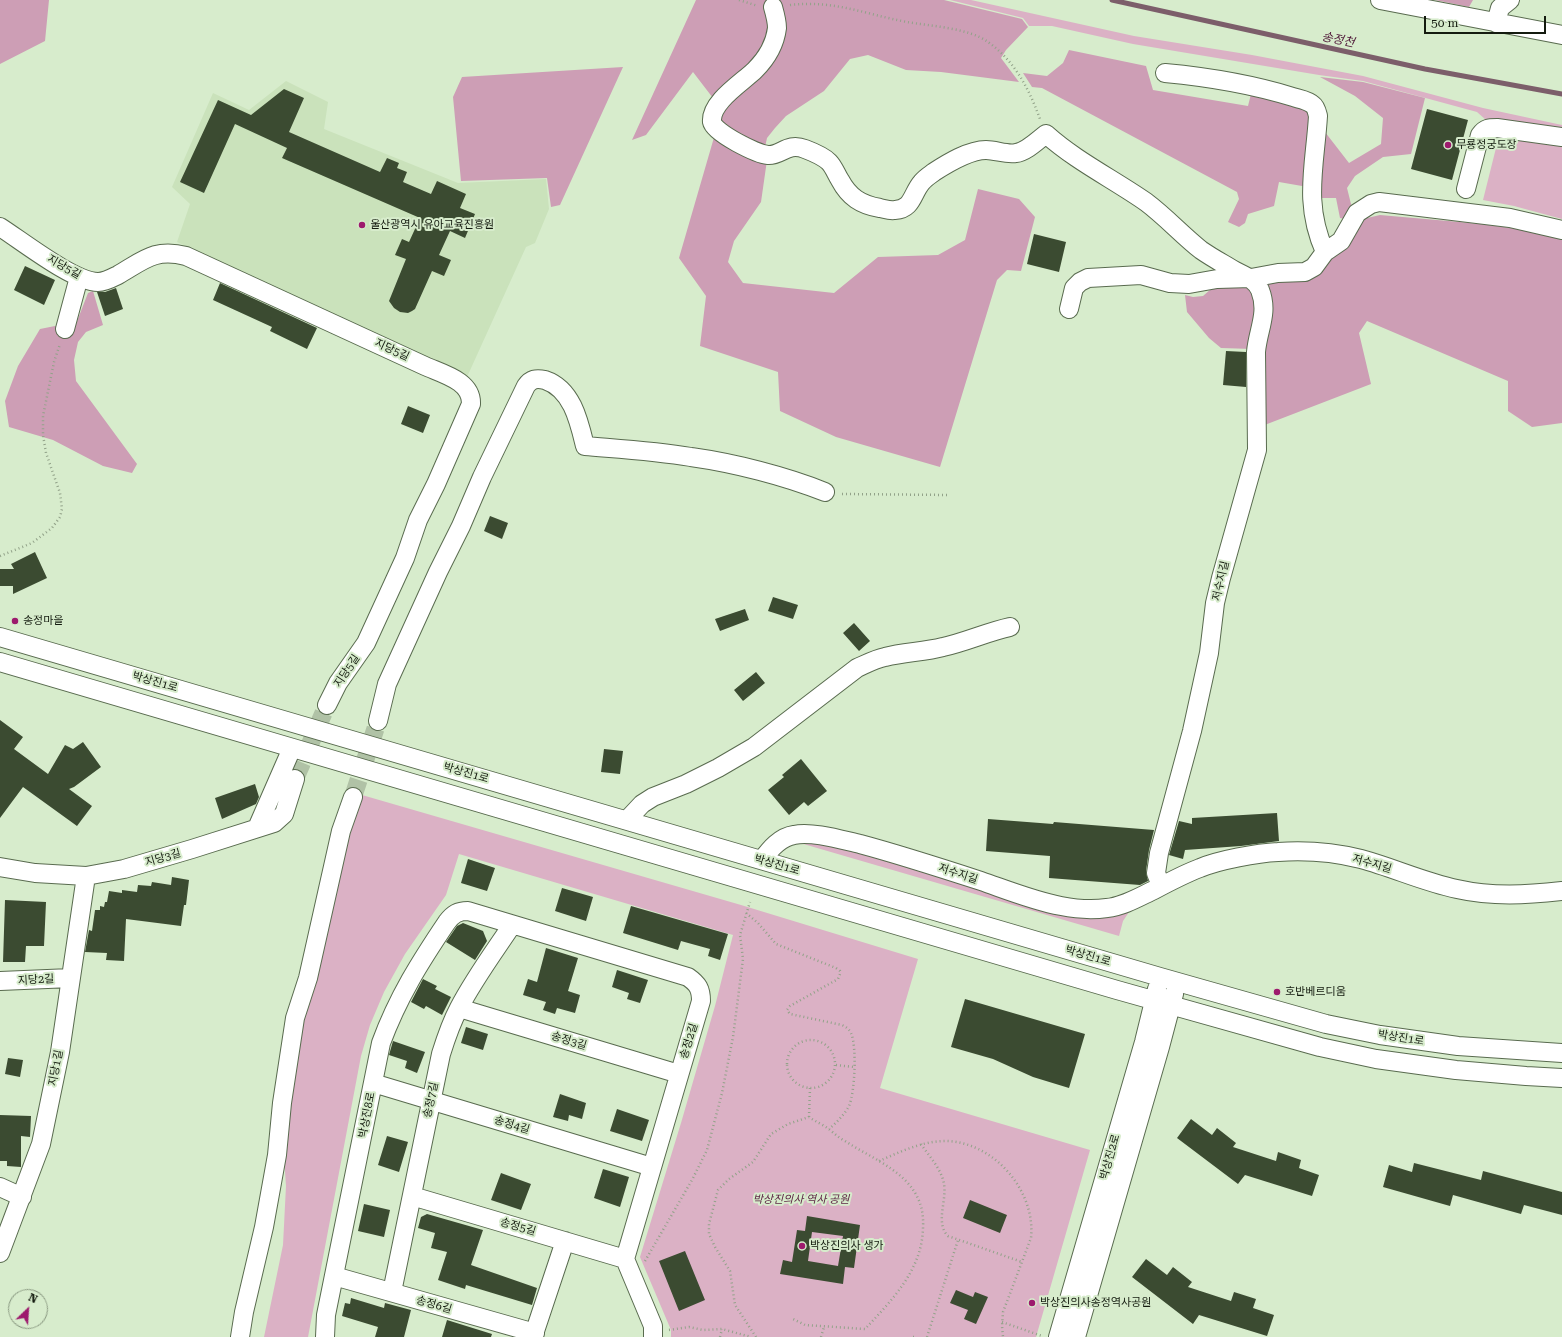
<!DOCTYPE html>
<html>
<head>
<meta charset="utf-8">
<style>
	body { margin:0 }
	#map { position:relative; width:1562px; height:1337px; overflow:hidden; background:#d7eccc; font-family:"Roboto Serif",serif }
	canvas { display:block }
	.north { position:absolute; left:8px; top:1289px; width:40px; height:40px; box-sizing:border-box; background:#d7eccc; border:1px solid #899880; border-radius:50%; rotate:25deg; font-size:11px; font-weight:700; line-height:16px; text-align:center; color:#141b0f }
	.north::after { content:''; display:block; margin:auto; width:14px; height:18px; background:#9d1a6d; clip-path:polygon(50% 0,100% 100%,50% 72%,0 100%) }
	.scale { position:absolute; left:1424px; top:16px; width:122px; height:18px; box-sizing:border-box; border:2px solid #141b0f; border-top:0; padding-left:5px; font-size:12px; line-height:14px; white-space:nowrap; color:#141b0f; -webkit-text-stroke:3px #d7eccc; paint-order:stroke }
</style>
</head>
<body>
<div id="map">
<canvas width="1562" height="1337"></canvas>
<div class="north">N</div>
<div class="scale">50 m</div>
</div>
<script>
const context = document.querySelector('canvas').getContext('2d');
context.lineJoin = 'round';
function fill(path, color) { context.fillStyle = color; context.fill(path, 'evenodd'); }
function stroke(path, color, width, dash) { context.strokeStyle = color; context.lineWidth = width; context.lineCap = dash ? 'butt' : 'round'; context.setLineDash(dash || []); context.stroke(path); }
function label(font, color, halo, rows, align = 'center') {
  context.font = font + ' "Roboto Serif","Noto Sans KR",serif'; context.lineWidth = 4; context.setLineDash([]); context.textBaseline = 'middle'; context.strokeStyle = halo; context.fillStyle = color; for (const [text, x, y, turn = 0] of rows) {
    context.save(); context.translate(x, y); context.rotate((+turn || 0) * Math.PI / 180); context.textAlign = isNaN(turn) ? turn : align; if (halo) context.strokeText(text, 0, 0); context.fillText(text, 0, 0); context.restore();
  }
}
fill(new Path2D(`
	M 286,81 L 328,102 L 324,129 L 458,183 L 546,179 L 549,209 L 535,243 L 526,247 L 467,377 L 177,242 L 190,204 L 172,187 L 213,93 L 249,110 Z`), '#cae2bb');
fill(new Path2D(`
	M 950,0 L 971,0 L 1134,36 L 1252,55 L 1363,76 L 1483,108 L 1562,125 L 1562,132 L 1530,125 L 1486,120 L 1477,112 L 1363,81 L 1319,75 L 1133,44 L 1052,26 L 1029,26 L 1023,18 Z
	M 1499,136 L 1562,145 L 1562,219 L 1514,206 L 1483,200 Z
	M 362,795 L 741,905 L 918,959 L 880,1088 L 1090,1150 L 1036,1337 L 671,1337 L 671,1330 L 640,1257 L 681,1123 L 715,1006 L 733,935 L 459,854 L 446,895 L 405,954 L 384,992 L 370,1025 L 361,1056 L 308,1337 L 264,1337 L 283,1245 L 286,1186 L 283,1142 L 300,1022 L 343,852 Z
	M 816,842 L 1111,916 L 1129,912 L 1123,921 L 1119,936 L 800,843 Z`), '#dbb1c5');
fill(new Path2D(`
	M 0,0 L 49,0 L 45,41 L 0,64 Z
	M 696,0 L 944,0 L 1022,19 L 1028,27 L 1006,50 L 1001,58 L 1019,82 L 941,72 L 906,70 L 868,55 L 850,59 L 824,91 L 786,116 L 775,128 L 767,138 L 764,152 L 721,127 L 716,102 L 693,72 L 646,135 L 632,140 Z
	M 1435,0 L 1473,0 L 1469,7 Z
	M 1069,50 L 1146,66 L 1153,90 L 1248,106 L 1252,90 L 1312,112 L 1306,184 L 1302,186 L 1279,182 L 1274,206 L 1248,214 L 1245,223 L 1239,227 L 1228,222 L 1239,199 L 1237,192 L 1042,88 L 1032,87 L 1023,73 L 1047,76 L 1063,63 Z
	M 623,67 L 560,205 L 551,207 L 547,178 L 461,181 L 453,97 L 462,77 Z
	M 1320,77 L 1363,82 L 1425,98 L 1411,154 L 1383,157 L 1355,176 L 1347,188 L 1352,208 L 1345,219 L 1340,218 L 1336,198 L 1319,198 L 1325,132 L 1349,163 L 1381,144 L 1383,118 L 1355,96 Z
	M 715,134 L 767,160 L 761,202 L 734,241 L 728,262 L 743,283 L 834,293 L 878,257 L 938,255 L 965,240 L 978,189 L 1019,199 L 1035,217 L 1021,271 L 1007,270 L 997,280 L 940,467 L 836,437 L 780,411 L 778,372 L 700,346 L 706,296 L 679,258 Z
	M 1380,215 C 1440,221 1503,223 1562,238 L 1562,423 L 1532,427 L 1508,411 L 1508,381 L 1367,321 L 1359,333 L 1371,384 L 1262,426 L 1262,282 L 1305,276 L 1363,219 Z
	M 1247,284 L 1258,291 L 1252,349 L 1221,348 L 1209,338 L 1187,312 L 1185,295 L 1193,297 L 1203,296 L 1211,289 Z
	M 93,291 L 103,325 L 86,332 L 78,342 L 74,360 L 76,381 L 137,464 L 132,473 L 103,466 L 53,440 L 9,427 L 5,401 L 18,366 L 40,329 L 55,326 L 69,332 L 74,329 L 88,293 Z`), '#cd9eb5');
stroke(new Path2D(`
	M 1112,0 L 1425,69 L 1562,94`), '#7c5e6a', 5);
fill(new Path2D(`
	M 284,89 L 304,98 L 289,132 L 380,172 L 387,158 L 399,163 L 397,168 L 407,172 L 403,182 L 431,194 L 437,181 L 466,194 L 460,208 L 475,214 L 465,238 L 450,231 L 439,255 L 451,260 L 444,276 L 432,271 L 415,309 L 412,311 L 408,313 L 400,312 L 394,308 L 389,301 L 406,259 L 395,255 L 402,239 L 409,242 L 420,218 L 282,158 L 287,148 L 235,124 L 204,193 L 180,182 L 218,100 L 251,115 Z
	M 1427,109 L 1468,120 L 1452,180 L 1411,169 Z
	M 1034,234 L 1066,242 L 1059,272 L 1027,264 Z
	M 25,266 L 55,280 L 44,305 L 14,290 Z
	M 220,283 L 317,328 L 307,349 L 270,331 L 272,327 L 213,300 Z
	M 116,288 L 123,309 L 105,316 L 97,292 L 105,292 Z
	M 1226,351 L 1246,352 L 1246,387 L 1223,385 Z
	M 408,406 L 430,415 L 423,433 L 401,424 Z
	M 490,516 L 508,523 L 502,539 L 484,531 Z
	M 35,552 L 47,578 L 13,594 L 13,586 L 0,586 L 0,569 L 14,569 L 11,564 Z
	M 773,597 L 798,605 L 793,619 L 768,611 Z
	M 745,609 L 749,620 L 720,631 L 715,619 Z
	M 854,623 L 870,641 L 859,651 L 843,633 Z
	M 756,672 L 765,683 L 743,701 L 734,690 Z
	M 0,720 L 23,737 L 14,749 L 48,774 L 65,745 L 73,749 L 83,742 L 101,767 L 74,787 L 69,789 L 92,806 L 77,826 L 23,787 L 0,818 Z
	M 604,749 L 623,751 L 620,774 L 601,772 Z
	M 801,759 L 827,791 L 808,806 L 804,802 L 789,815 L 768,790 L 784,777 L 782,775 Z
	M 255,784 L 259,797 L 256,804 L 222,819 L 215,798 Z
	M 1277,813 L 1279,841 L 1241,846 L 1185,850 L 1183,859 L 1169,855 L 1179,821 L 1192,824 L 1192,818 Z
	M 988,819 L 1053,824 L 1054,822 L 1154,830 L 1149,850 L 1146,871 L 1148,881 L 1140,885 L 1049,878 L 1050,856 L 986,851 Z
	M 468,859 L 495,868 L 487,891 L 461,883 Z
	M 172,877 L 189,880 L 186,905 L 184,905 L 181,926 L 126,919 L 124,961 L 106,960 L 107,953 L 85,952 L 89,930 L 92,931 L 95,910 L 100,910 L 100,906 L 104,907 L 105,902 L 107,902 L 109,891 L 122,893 L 122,890 L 137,892 L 138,885 L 151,886 L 152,882 L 171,885 Z
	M 562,888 L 593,897 L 586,921 L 555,911 Z
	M 5,900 L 46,902 L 44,946 L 26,946 L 25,962 L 3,962 Z
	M 631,906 L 728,934 L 720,960 L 708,956 L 710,949 L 681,941 L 678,950 L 623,933 Z
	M 463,923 L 483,931 L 487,941 L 475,960 L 446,942 L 457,926 Z
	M 546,948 L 578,958 L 568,991 L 580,995 L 575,1013 L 557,1008 L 555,1014 L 543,1010 L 546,1002 L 523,995 L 528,979 L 537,982 Z
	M 617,970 L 648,980 L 640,1003 L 627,999 L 629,993 L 612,987 Z
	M 423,979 L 437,986 L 435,989 L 451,997 L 442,1015 L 426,1006 L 424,1009 L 411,1002 Z
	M 965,999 L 1085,1034 L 1069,1088 L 1033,1077 L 993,1059 L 951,1047 Z
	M 466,1027 L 488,1034 L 483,1050 L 461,1043 Z
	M 393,1041 L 425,1052 L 417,1073 L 405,1068 L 407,1061 L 389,1055 Z
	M 8,1058 L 23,1060 L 20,1077 L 5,1074 Z
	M 560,1094 L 586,1103 L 582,1119 L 569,1115 L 568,1121 L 553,1117 Z
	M 617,1109 L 649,1120 L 642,1141 L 610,1131 Z
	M 0,1115 L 31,1116 L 30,1137 L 21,1136 L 21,1167 L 7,1166 L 7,1161 L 0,1161 Z
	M 1191,1119 L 1212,1135 L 1217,1128 L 1236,1143 L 1233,1147 L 1276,1161 L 1278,1152 L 1301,1160 L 1299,1168 L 1319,1175 L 1312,1196 L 1245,1175 L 1238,1184 L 1177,1138 Z
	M 387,1136 L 408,1142 L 399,1172 L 378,1165 Z
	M 1414,1163 L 1481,1180 L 1483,1171 L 1562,1192 L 1562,1215 L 1524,1205 L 1521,1214 L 1453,1195 L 1450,1206 L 1383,1187 L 1389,1165 L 1412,1172 Z
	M 603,1169 L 629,1177 L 620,1207 L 594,1198 Z
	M 501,1173 L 531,1184 L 521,1210 L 491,1200 Z
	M 970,1200 L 1007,1215 L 1000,1233 L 963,1218 Z
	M 364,1204 L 390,1210 L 384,1237 L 358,1231 Z
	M 427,1214 L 483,1230 L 471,1265 L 537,1288 L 532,1305 L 466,1285 L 465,1289 L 438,1280 L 447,1252 L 431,1248 L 435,1233 L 418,1228 L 421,1217 Z
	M 807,1216 L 860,1225 L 854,1268 L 845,1267 L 843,1284 L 780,1274 L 783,1260 L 792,1262 L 797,1230 L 805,1231 ZM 812,1232 L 843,1236 L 838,1266 L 808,1261 Z
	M 685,1251 L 705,1300 L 679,1311 L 659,1261 Z
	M 1146,1259 L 1167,1275 L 1173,1267 L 1192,1282 L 1188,1287 L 1231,1301 L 1234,1292 L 1256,1299 L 1253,1308 L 1274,1315 L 1267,1336 L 1199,1315 L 1193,1324 L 1132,1277 Z
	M 956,1290 L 973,1297 L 975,1292 L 988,1297 L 976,1324 L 964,1319 L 968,1310 L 950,1303 Z
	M 351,1298 L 384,1308 L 385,1303 L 411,1310 L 404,1337 L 375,1337 L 378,1327 L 342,1316 L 345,1303 L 350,1304 Z
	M 447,1320 L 492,1334 L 491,1337 L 442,1337 Z`), '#3b4b31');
stroke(new Path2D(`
	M 295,779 L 327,705
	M 353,797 L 378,721`), '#b0c2a6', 18, [18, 9]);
const minor = new Path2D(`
	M 1380,0 L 1562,35
	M 773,7 C 775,14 777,21 777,28 C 775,44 766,59 755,70 C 743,82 710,102 712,122 C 714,133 757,154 768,155 C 781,156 787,142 805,149 C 813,152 823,156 829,162 C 834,167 836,174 840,180 C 849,197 861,205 880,208 C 885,209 890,211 895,210 C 913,209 912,193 922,182 C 925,178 930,175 934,172 C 948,163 969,150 986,150 C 996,150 1007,155 1016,153 C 1026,152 1038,140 1046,134 C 1076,161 1113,179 1146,202 C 1166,217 1182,235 1201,250 C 1211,257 1222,263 1232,269 C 1242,275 1255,278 1260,290 C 1269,313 1258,329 1256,352 L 1257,450 L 1221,578 L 1215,603 L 1209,653 L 1192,731 L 1159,853 L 1156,873 L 1161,886
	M 1496,23 L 1500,8 L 1510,0
	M 1165,73 C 1208,77 1251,84 1293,97 C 1299,99 1308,100 1313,105 C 1316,107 1317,112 1318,116 C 1315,166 1303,203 1325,252
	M 1466,189 L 1480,135 C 1485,128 1489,128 1497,128 L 1562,137
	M 0,227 C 22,241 74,282 98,282 C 105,282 112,278 118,275 C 144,260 155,248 186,256 L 425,366 C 443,374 472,381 471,404 L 436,484 L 418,520 L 405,558 L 366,643 L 338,683 L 327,705
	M 1069,309 L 1074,288 L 1080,282 L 1088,278 L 1141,275 L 1170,283 L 1189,284 L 1217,279 L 1251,278 L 1278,273 L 1305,272 L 1314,267 L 1325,252 L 1341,241 L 1357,213 L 1371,204 L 1379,202 L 1510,218 L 1562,230
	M 65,329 L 79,277
	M 0,637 L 1160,977 L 1326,1024 L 1380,1035 L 1458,1046 L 1562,1053
	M 0,662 L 1117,990 L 1320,1047 L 1376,1059 L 1456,1070 L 1526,1076 L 1562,1078
	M 378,721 L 387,684 L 438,572 L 461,526 L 482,477 L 526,386 C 531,379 536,378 545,380 C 572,389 579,421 585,446 C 620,449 655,451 691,457 C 734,463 785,476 825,492
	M 627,820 L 642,804 L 653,797 L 686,784 L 718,768 L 754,747 L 857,668 C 866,664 875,659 885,657 C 904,652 924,652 943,647 C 966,642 987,632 1010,627
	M 257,828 L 292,748
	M 762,860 C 770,849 780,837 794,835 C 812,831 842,840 860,844 C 901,855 941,868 981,881 C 1007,890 1034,901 1061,906 C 1076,909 1093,910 1107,908 C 1124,906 1139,897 1154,890 C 1169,882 1184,874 1200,868 C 1219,860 1257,853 1278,852 C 1306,850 1333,852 1361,859 C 1394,868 1424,882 1457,889 C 1492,897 1527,895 1562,891
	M 0,867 L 35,873 L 86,876 L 124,869 L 192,849 L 274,823 L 284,814 L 295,779
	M 0,981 L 71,978
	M 459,1008 L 679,1074
	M 373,1083 L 652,1167
	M 0,1187 L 22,1197
	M 412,1196 L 625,1259
	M 0,1253 L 41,1144 L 60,1052 L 86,876
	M 334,1276 L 535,1333
	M 392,1292 L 441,1054 C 446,1038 451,1023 459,1008 C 474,979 494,952 512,925
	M 240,1337 L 244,1312 L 264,1227 L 277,1155 L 282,1103 L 295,1018 L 308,978 L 341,831 L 353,797
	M 325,1337 L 326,1315 L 381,1043 C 398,997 420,962 447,922 C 453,914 458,911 468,911 L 688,977 C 698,984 701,989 701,1001 L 625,1259 L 653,1326 L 653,1337
	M 533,1337 L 565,1241
	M 1058,1337 L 1144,1042 L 1157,989
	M 1076,1337 L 1160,1047 L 1174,994`);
stroke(minor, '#596b4f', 20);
stroke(new Path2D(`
	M 739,0 L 758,6
	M 790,5 C 835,0 864,14 907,22 C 930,26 969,28 988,42 C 1015,61 1029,89 1040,119
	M 842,494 L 949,495
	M 0,556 L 32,543 L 52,528 L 60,517 L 62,509 L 60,493 L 46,453 L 43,435 L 43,416 L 54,362 L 60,344
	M 746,913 L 758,923 L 776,944 L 836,968 L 840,971 L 840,974 L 838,979 L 790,1006 L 787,1010 L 790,1014 L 842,1025 C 846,1027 849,1029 851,1033 C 857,1046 855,1092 849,1106 C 844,1115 837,1122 829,1129
	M787 1064a24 24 0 1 1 48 0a24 24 0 1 1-48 0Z
	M 836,1065 L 854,1067
	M 809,1117 L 810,1088
	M 921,1144 C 929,1156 942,1170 944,1184 C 947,1201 935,1223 948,1236 L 1022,1262
	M 879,1161 C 900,1152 922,1141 946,1141 C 994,1142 1036,1191 1031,1238 L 1003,1312 L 1002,1326 L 1003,1337
	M 645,1261 L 692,1180 L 707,1150 L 722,1093 L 733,1037 L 743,959 L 740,935 L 750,902
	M 1002,1322 L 1042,1336
	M 669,1330 L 689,1327 L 703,1330 L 722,1329 L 751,1337
	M 720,1337 L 722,1329
	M 756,1337 L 735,1305 L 730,1271 L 715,1247 L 709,1234 L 709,1224 L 718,1190 L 729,1179 L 753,1162 L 771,1134 L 788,1124 L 809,1117 C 816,1122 824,1125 830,1130 C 835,1134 839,1138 845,1141 C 865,1154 889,1164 906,1181 C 919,1195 924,1209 923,1228 C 922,1270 892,1300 865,1329 L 805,1325 L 791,1318
	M 821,1337 L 824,1327
	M 913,1337 L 914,1337
	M 927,1337 L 958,1240`), '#92a289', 2.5, [1, 3]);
stroke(minor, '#fff', 18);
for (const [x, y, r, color] of [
	[1448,145,4,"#9d1a6d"],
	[362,225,4,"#9d1a6d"],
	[15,621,4,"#9d1a6d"],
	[1277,992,4,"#9d1a6d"],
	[802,1246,4,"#9d1a6d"],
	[1032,1303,4,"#9d1a6d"]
]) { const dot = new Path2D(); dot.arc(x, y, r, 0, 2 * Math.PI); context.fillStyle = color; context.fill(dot); stroke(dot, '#d7eccc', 1.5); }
label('11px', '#141b0f', '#d7eccc', [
	["무룡정궁도장",1456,145],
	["울산광역시 유아교육진흥원",370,225],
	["송정마을",23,621],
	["호반베르디움",1285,992],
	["박상진의사 생가",810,1246],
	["박상진의사송정역사공원",1040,1303]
], 'left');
label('11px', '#141b0f', '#d7eccc', [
	["지당5길",64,267,30],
	["지당5길",392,350,25],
	["저수지길",1221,581,-77],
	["지당5길",347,671,-56],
	["박상진1로",155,682,16],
	["박상진1로",466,773,16],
	["지당3길",163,858,-16],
	["저수지길",1372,864,16],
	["박상진1로",777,865,16],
	["저수지길",958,874,18],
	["박상진1로",1088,956,16],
	["지당2길",36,980,-3],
	["박상진1로",1401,1038,9],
	["송정3길",569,1041,17],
	["송정2길",689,1041,-73],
	["지당1길",56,1068,-79],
	["송정7길",431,1100,-78],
	["박상진8로",367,1115,-79],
	["송정4길",512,1125,17],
	["박상진2로",1110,1157,-74],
	["송정5길",518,1227,16],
	["송정6길",434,1305,16]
]);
label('italic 11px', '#5d2444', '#d7eccc', [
	["박상진의사 역사 공원",801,1200]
]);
label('italic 12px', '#4f1738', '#d7eccc', [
	["송정천",1338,40,12]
]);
</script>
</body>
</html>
